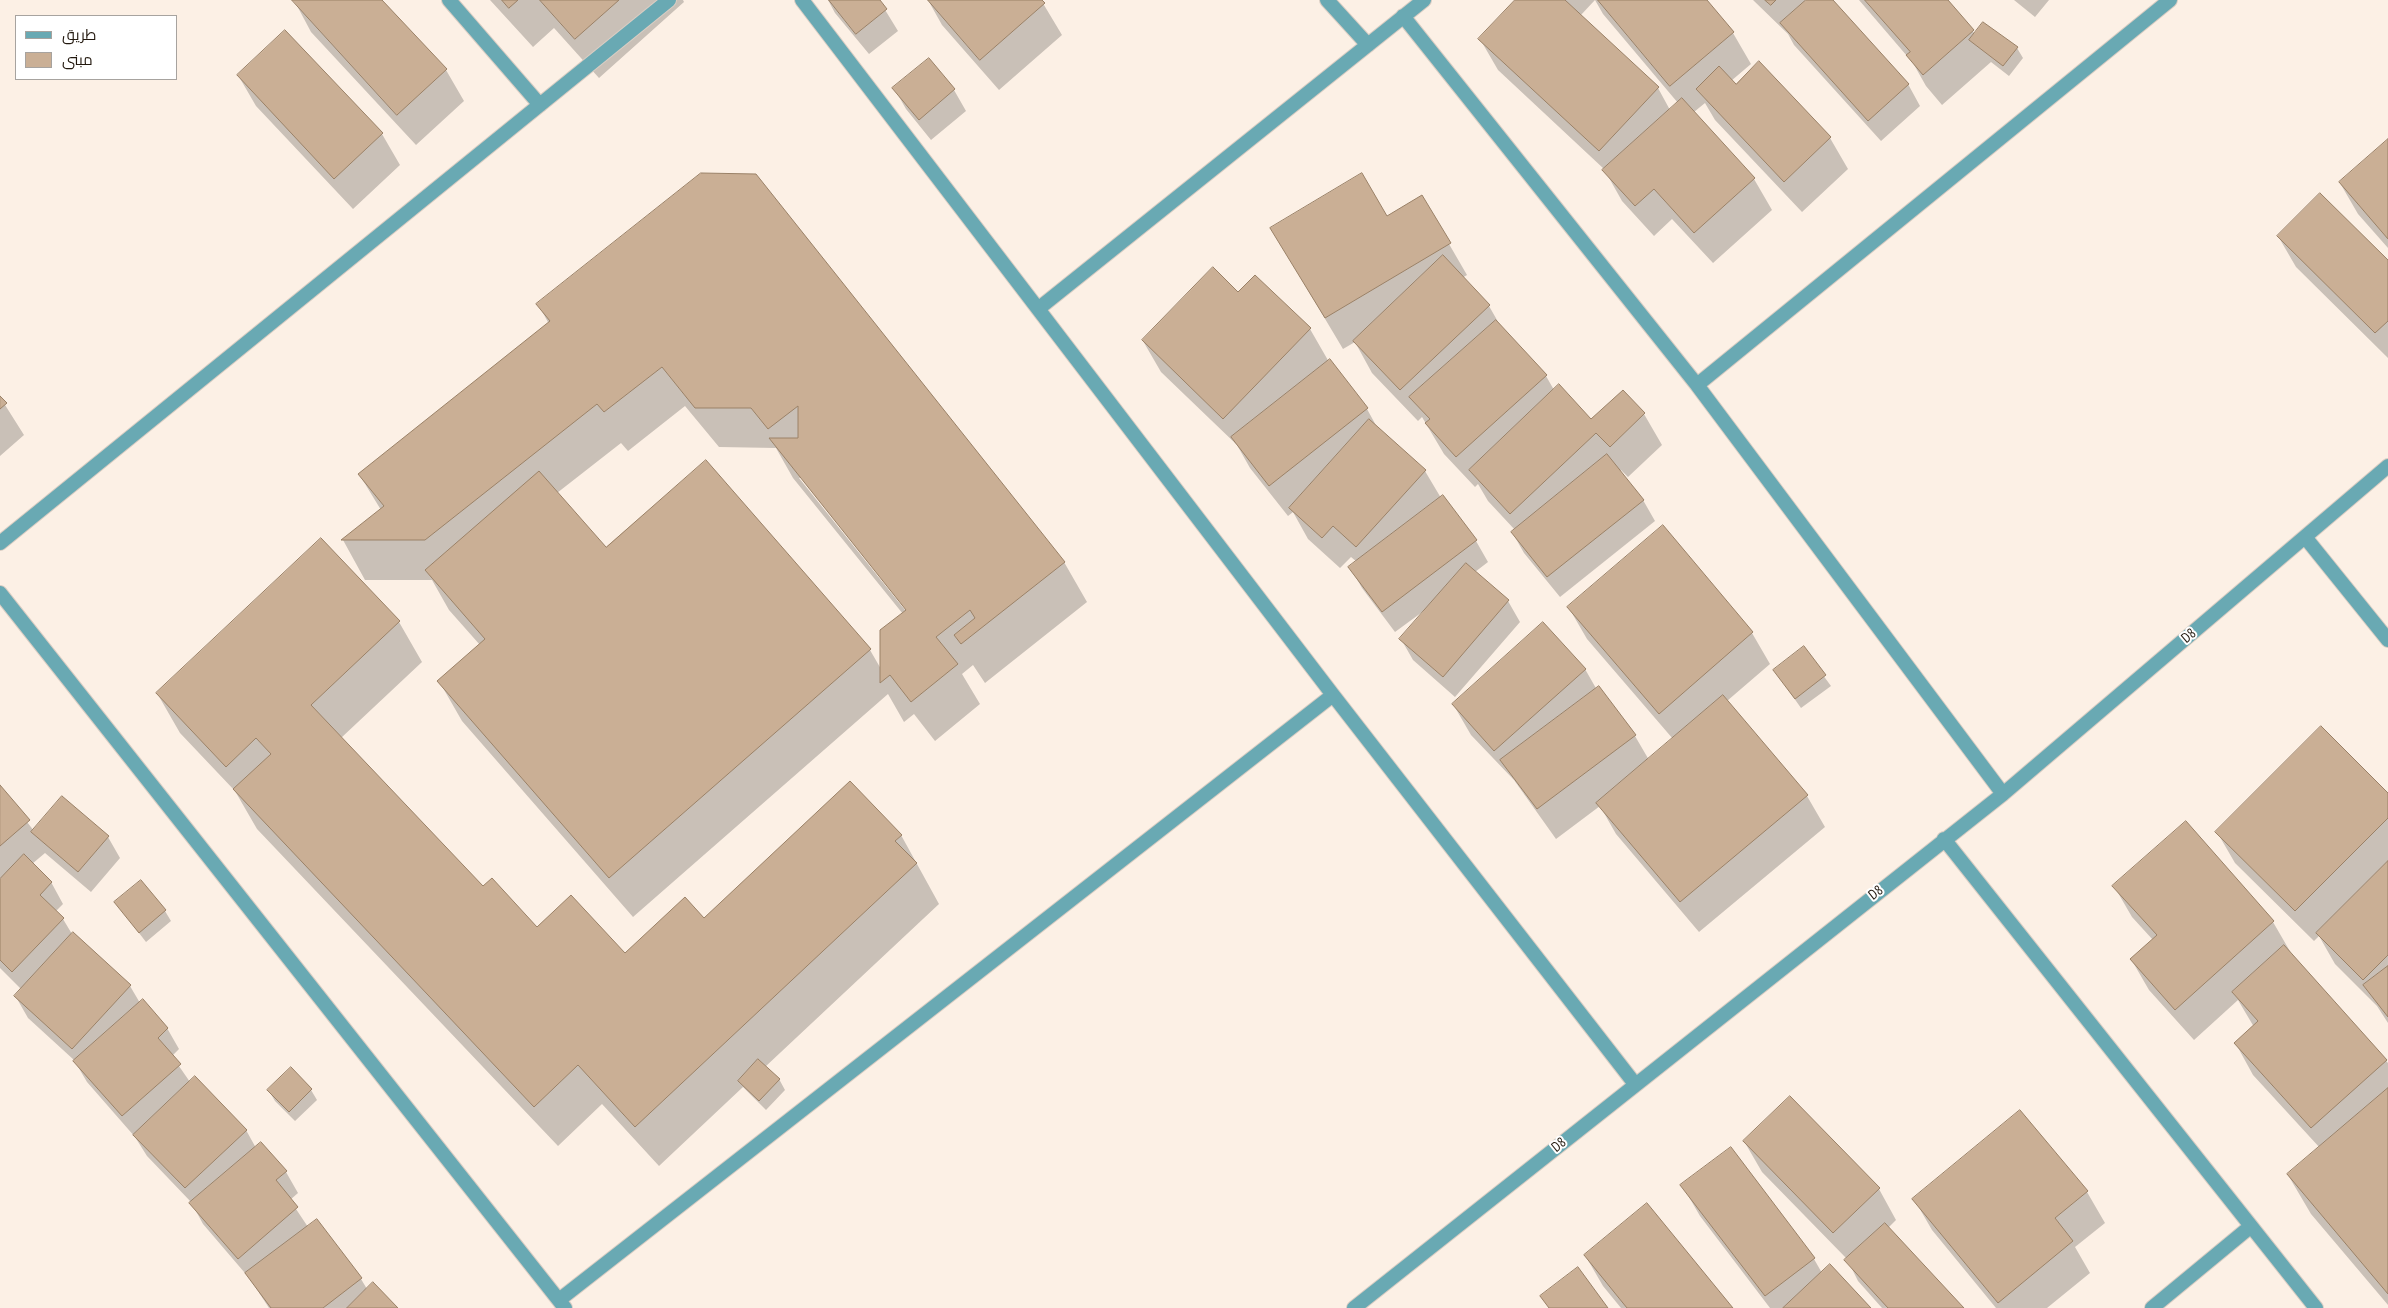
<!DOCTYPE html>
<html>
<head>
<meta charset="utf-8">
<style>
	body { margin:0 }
	#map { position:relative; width:2388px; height:1308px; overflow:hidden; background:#fcf0e5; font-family:"PT Sans Narrow",Cairo,sans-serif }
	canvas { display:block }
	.legend { position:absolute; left:15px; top:15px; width:162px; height:65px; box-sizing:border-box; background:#fff; border:1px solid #a7a39f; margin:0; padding:6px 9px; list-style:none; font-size:15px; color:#22180e }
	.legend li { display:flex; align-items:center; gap:10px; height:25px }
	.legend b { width:25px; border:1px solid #a7a39f }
</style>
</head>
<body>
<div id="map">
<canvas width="2388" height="1308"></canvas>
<ul class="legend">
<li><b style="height:6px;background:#69a9b3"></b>طريق</li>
<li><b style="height:14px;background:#caaf95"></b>مبنى</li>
</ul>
</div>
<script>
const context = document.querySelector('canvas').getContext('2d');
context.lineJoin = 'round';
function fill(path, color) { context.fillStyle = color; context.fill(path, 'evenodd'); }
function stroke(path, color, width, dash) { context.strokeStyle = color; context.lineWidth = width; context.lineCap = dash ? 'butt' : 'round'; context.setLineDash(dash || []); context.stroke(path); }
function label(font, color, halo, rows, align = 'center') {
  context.font = font + ' "PT Sans Narrow",sans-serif'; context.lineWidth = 4; context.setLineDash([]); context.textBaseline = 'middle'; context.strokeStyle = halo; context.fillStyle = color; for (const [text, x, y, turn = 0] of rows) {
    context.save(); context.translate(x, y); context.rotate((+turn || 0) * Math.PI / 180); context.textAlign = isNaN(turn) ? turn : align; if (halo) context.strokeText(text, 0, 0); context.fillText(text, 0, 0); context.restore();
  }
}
fill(new Path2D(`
	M 294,0 L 381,0 L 446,70 L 464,101 L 416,145 L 311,32 Z
	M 490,0 L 683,0 L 684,2 L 599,78 L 554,28 L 533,47 Z
	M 828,0 L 879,0 L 898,31 L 869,54 L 835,13 Z
	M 928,0 L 1041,0 L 1062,35 L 999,90 L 942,25 Z
	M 1516,0 L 1595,0 L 1580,16 L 1658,88 L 1670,110 L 1678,103 L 1603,14 L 1595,0 L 1705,0 L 1733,33 L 1751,64 L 1731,81 L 1736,85 L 1830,138 L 1848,169 L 1802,212 L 1715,120 L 1705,103 L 1694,112 L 1754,179 L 1772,210 L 1713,263 L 1672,219 L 1654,236 L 1622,201 L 1604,169 L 1498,70 L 1480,39 Z
	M 1753,0 L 1831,0 L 1908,84 L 1920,106 L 1881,141 L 1794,45 L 1788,34 Z
	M 1859,0 L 1946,0 L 1975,34 L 2017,48 L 2023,58 L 2009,76 L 1991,62 L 1942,105 L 1926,86 L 1913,63 Z
	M 2014,0 L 2049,0 L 2035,17 Z
	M 929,60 L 954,90 L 966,111 L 931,140 L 906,109 L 894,88 Z
	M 238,75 L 382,134 L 400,165 L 353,209 L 256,106 Z
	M 2388,141 L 2388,248 L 2358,214 L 2340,183 Z
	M 701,175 L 1064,562 L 1087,602 L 985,683 L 973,665 L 962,674 L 980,704 L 935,741 L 914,714 L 904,722 L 888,694 L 633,917 L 462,721 L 439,681 L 480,645 L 449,610 L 432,580 L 365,580 L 343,540 L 381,510 L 359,474 L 549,324 L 538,304 ZM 685,406 L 719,447 L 776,448 L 793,478 L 903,614 L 881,669 L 870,650 L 706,461 L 606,549 L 557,493 L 621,443 L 628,451 ZM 799,478 L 802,478 L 911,614 L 909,615 Z
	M 1387,217 L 1449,244 L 1467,275 L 1462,278 L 1489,306 L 1501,327 L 1546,376 L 1554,390 L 1591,421 L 1644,414 L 1662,445 L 1628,477 L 1621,470 L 1620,471 L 1643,500 L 1655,521 L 1560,597 L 1524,553 L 1512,532 L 1515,530 L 1488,501 L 1478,484 L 1475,487 L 1444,454 L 1422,417 L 1418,421 L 1372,373 L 1355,342 L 1343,349 L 1290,260 Z
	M 2278,236 L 2388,261 L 2388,358 L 2296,267 Z
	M 1238,294 L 1310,329 L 1329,362 L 1367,409 L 1378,429 L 1425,471 L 1441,498 L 1443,497 L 1476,541 L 1488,562 L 1475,572 L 1508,601 L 1520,622 L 1455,697 L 1413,660 L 1401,639 L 1425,610 L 1395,632 L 1362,588 L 1350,567 L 1357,562 L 1351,557 L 1340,568 L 1308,539 L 1293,512 L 1288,516 L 1250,468 L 1237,445 L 1161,372 L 1143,341 Z
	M 0,397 L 24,435 L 0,456 Z
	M 321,539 L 399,622 L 422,662 L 341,738 L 483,888 L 537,929 L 625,955 L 901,835 L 939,904 L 765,1067 L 779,1079 L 785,1090 L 766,1110 L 743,1087 L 659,1166 L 602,1104 L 558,1146 L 257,829 L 235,791 L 180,733 L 157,693 Z
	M 1716,592 L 1752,633 L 1770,664 L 1727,701 L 1807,796 L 1825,827 L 1699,932 L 1616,834 L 1600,806 L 1556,839 L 1514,780 L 1471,735 L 1453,704 L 1585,669 L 1597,690 L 1635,736 L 1649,760 L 1673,739 L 1587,639 L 1569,608 Z
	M 1803,648 L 1831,686 L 1801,708 L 1774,670 Z
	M 0,787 L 34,831 L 108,837 L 120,858 L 91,892 L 45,853 L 32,864 L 51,882 L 63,904 L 56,911 L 63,919 L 72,934 L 130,986 L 140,1003 L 167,1028 L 179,1049 L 172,1056 L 190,1082 L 246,1130 L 256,1148 L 261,1144 L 286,1172 L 298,1193 L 290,1200 L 308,1227 L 361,1279 L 367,1289 L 373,1283 L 398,1308 L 269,1308 L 250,1279 L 203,1224 L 191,1202 L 147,1156 L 135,1137 L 87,1082 L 74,1060 L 28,1018 L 16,997 L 22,990 L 0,968 Z
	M 2388,795 L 2388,1023 L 2377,1006 L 2335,964 L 2319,936 L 2314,941 L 2235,863 L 2217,832 Z
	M 2186,823 L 2273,922 L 2291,953 L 2290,954 L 2388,1063 L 2388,1305 L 2311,1214 L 2288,1175 L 2320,1148 L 2253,1075 L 2236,1044 L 2254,1027 L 2238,1000 L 2194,1040 L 2149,990 L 2131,959 L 2153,940 L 2132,917 L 2114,886 Z
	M 115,902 L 165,911 L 171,921 L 146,942 Z
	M 311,1090 L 317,1100 L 295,1121 L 275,1101 L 269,1091 Z
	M 1744,1141 L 1879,1189 L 1896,1220 L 1888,1228 L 1962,1308 L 1882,1308 L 1858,1281 L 1847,1259 L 1762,1172 Z
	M 1730,1149 L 1814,1259 L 1822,1273 L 1870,1308 L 1770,1308 L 1700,1216 L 1682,1185 Z
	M 2087,1192 L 2105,1223 L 2075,1247 L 2090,1273 L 2047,1308 L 1996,1308 L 1932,1230 L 1914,1199 Z
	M 1585,1255 L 1731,1308 L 1621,1308 L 1603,1286 Z`), '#0003');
const building = new Path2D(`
	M 292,0 L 382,0 L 447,69 L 397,115 Z
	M 502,0 L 518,0 L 509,8 Z
	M 540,0 L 619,0 L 575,39 Z
	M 829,0 L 880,0 L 887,9 L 856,34 Z
	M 928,0 L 1042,0 L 1045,3 L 980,60 Z
	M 1515,0 L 1565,0 L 1659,87 L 1599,151 L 1478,39 Z
	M 1598,0 L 1707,0 L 1734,32 L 1670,86 Z
	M 1765,0 L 1776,0 L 1771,5 Z
	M 1806,0 L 1833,0 L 1909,84 L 1868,121 L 1780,23 Z
	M 1865,0 L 1948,0 L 1974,30 L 1923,75 L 1906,55 L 1910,52 Z
	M 1983,22 L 2018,47 L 2003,66 L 1969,40 Z
	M 285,30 L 383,133 L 334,179 L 237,75 Z
	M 929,58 L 955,89 L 919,120 L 892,88 Z
	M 1759,61 L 1831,137 L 1784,182 L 1696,89 L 1719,66 L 1736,84 Z
	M 1682,98 L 1755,178 L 1694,233 L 1654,189 L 1635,206 L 1602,170 Z
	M 2388,139 L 2388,239 L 2339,182 Z
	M 701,173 L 756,174 L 1065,562 L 961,644 L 954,635 L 975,618 L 970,610 L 936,637 L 958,664 L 911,702 L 890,675 L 880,683 L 880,630 L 906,610 L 769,438 L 798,438 L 798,406 L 768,429 L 751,408 L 695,408 L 662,367 L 604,412 L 597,404 L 425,540 L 341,540 L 384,506 L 358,474 L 550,321 L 536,304 Z
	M 1362,173 L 1387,216 L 1422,195 L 1451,243 L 1325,318 L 1270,228 Z
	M 2320,193 L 2388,260 L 2388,321 L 2375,333 L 2277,236 Z
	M 1443,255 L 1490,305 L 1400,390 L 1353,341 Z
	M 1213,267 L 1238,292 L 1255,275 L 1311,328 L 1223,419 L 1142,340 Z
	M 1496,320 L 1547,375 L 1456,457 L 1425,423 L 1430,419 L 1409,397 Z
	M 1330,359 L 1368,408 L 1269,486 L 1231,437 Z
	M 1559,384 L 1591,419 L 1623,390 L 1645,413 L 1610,447 L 1596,433 L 1510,514 L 1469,470 Z
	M 0,396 L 7,403 L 0,409 Z
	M 1369,419 L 1426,470 L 1356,547 L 1333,526 L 1322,538 L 1289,508 Z
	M 1607,454 L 1644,500 L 1547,577 L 1511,532 Z
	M 706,460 L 871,649 L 609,878 L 437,681 L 485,639 L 425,570 L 539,471 L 606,547 Z
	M 1443,495 L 1477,540 L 1382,612 L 1348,567 Z
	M 1663,525 L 1753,632 L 1659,714 L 1567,607 Z
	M 321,538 L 400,621 L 311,705 L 483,886 L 492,878 L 537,927 L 571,895 L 625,953 L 685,897 L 704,918 L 850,781 L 902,835 L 895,841 L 917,863 L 635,1127 L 578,1065 L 534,1107 L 233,789 L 271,754 L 256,738 L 226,767 L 156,693 Z
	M 1466,563 L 1509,600 L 1443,677 L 1399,639 Z
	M 1543,622 L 1586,669 L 1494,751 L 1452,704 Z
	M 1804,646 L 1826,675 L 1795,699 L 1773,670 Z
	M 1599,686 L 1636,735 L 1537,809 L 1500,760 Z
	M 1723,695 L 1808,795 L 1680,902 L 1596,803 Z
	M 2321,726 L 2388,793 L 2388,818 L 2295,911 L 2215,832 Z
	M 0,785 L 30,820 L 0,846 Z
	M 62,796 L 109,836 L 78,872 L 31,832 Z
	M 2186,821 L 2274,921 L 2175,1010 L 2130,959 L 2157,935 L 2112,886 Z
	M 24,854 L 52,882 L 40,895 L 64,918 L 12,972 L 0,960 L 0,879 Z
	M 2388,861 L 2388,955 L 2363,980 L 2316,933 Z
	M 141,880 L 166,910 L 139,933 L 114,902 Z
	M 73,932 L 131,985 L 72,1049 L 14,996 Z
	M 2284,945 L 2387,1060 L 2311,1128 L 2234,1043 L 2258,1021 L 2232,992 Z
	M 2388,966 L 2388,1017 L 2363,985 Z
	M 143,999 L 168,1028 L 158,1038 L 181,1064 L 122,1116 L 73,1061 Z
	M 758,1059 L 780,1079 L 759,1101 L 738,1081 Z
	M 291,1067 L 312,1089 L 289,1112 L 267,1090 Z
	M 195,1076 L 247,1130 L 185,1188 L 133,1135 Z
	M 2388,1088 L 2388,1294 L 2287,1174 Z
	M 1790,1096 L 1880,1188 L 1833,1233 L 1743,1141 Z
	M 2020,1110 L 2088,1191 L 2055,1218 L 2073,1241 L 1998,1303 L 1912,1199 Z
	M 261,1142 L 287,1171 L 276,1180 L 298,1207 L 238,1259 L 189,1203 Z
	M 1731,1147 L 1815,1258 L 1765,1296 L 1680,1185 Z
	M 1647,1203 L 1733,1308 L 1627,1308 L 1584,1255 Z
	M 317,1219 L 362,1278 L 323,1308 L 271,1308 L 245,1273 Z
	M 1885,1223 L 1964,1308 L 1888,1308 L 1844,1260 Z
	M 1830,1264 L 1871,1308 L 1783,1308 Z
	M 1578,1267 L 1608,1308 L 1549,1308 L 1540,1296 Z
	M 373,1282 L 398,1308 L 347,1308 Z`);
fill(building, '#caaf95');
stroke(building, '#9a8167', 1);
const minor = new Path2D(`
	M 449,0 L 540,105
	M 802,0 L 1333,695 L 1635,1084
	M 1327,0 L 1368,45
	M 1403,16 L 1697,385 L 2170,0
	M 1038,309 L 1424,0
	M 1697,385 L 2003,794
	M 2305,537 L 2388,640
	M 0,543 L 669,0
	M 0,593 L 565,1308
	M 1944,839 L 2316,1308
	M 559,1300 L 1333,695
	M 1354,1308 L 2003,794 L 2388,466
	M 2152,1308 L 2250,1227`);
stroke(minor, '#d9cdc3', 16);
stroke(minor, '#69a9b3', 14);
label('14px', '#22180e', '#fff', [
	["D8",2189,636,-40],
	["D8",1876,893,-38],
	["D8",1559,1145,-39]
]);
</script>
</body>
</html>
